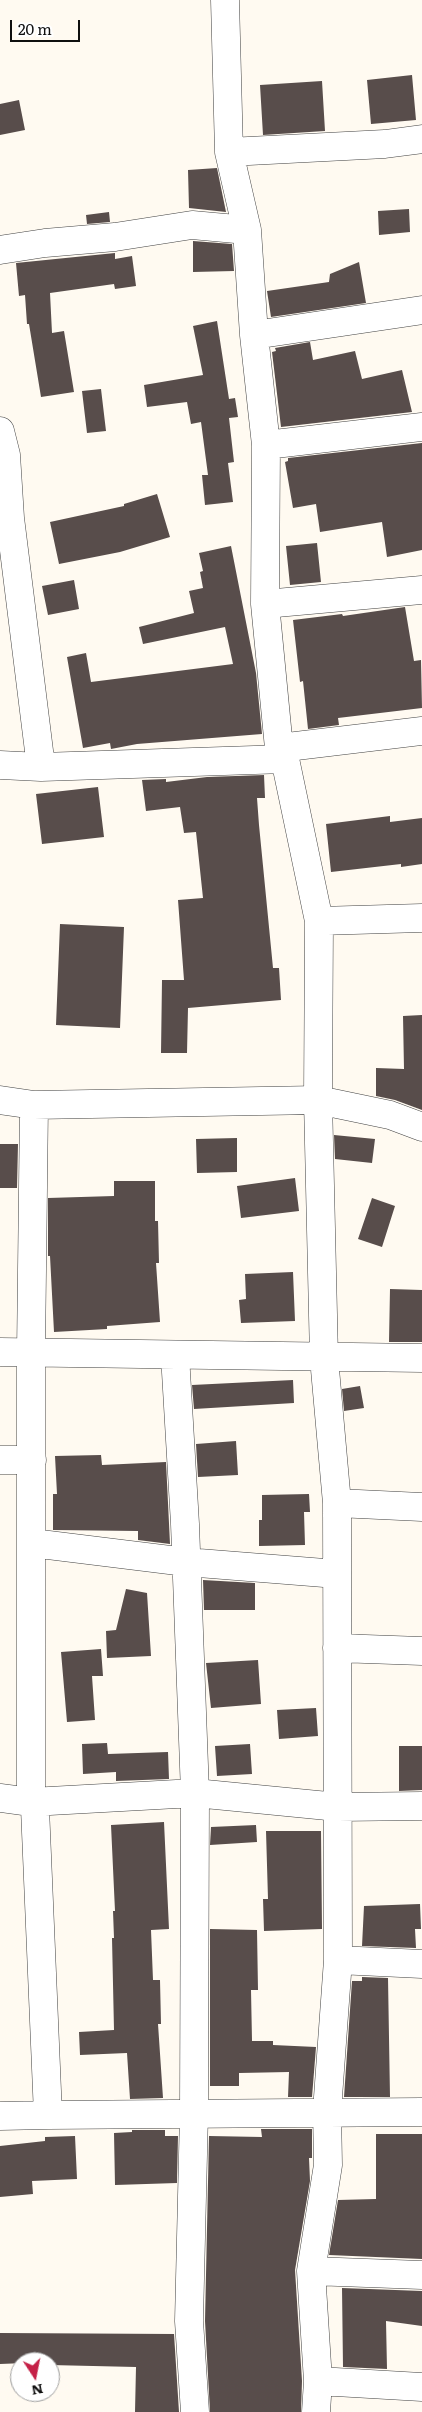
<!DOCTYPE html>
<html>
<head>
<meta charset="utf-8">
<style>
	body { margin:0 }
	#map { position:relative; width:422px; height:2412px; overflow:hidden; background:#fffaf1; font-family:Literata,serif }
	canvas { display:block }
	.north { position:absolute; left:10px; top:2352px; width:50px; height:50px; box-sizing:border-box; background:#fff; border:1px solid #9f9f9f; border-radius:50%; rotate:169deg; font-size:14px; font-weight:700; line-height:20px; text-align:center; color:#0f0f0f }
	.north::after { content:''; display:block; margin:auto; width:18px; height:22px; background:#c52147; clip-path:polygon(50% 0,100% 100%,50% 72%,0 100%) }
	.scale { position:absolute; left:10px; top:20px; width:70px; height:22px; box-sizing:border-box; border:2px solid #0f0f0f; border-top:0; padding-left:6px; font-size:15px; line-height:18px; white-space:nowrap; color:#0f0f0f; -webkit-text-stroke:4px #fff; paint-order:stroke }
</style>
</head>
<body>
<div id="map">
<canvas width="422" height="2412"></canvas>
<div class="north">N</div>
<div class="scale">20 m</div>
</div>
<script>
const context = document.querySelector('canvas').getContext('2d');
context.lineJoin = 'round';
function fill(path, color) { context.fillStyle = color; context.fill(path, 'evenodd'); }
function stroke(path, color, width, dash) { context.strokeStyle = color; context.lineWidth = width; context.lineCap = dash ? 'butt' : 'round'; context.setLineDash(dash || []); context.stroke(path); }
fill(new Path2D(`
	M 412,75 L 416,120 L 371,124 L 367,80 Z
	M 322,81 L 325,131 L 263,135 L 260,85 Z
	M 19,100 L 25,130 L 0,135 L 0,104 Z
	M 217,168 L 226,212 L 189,208 L 188,170 Z
	M 409,209 L 410,232 L 379,235 L 378,211 Z
	M 109,212 L 110,222 L 87,224 L 86,215 Z
	M 193,241 L 232,244 L 234,271 L 193,272 Z
	M 115,253 L 115,259 L 132,256 L 136,286 L 115,289 L 114,284 L 50,293 L 52,333 L 64,331 L 74,392 L 41,397 L 29,324 L 27,324 L 25,295 L 19,296 L 16,263 Z
	M 359,262 L 366,303 L 271,317 L 267,291 L 329,282 L 330,274 Z
	M 217,321 L 229,399 L 235,398 L 238,417 L 229,418 L 234,462 L 228,463 L 233,502 L 205,505 L 202,475 L 208,475 L 201,422 L 191,424 L 187,402 L 147,407 L 144,385 L 203,375 L 193,326 Z
	M 310,342 L 313,360 L 355,351 L 362,379 L 402,370 L 412,412 L 281,427 L 272,352 L 276,351 L 275,348 Z
	M 101,389 L 106,431 L 87,433 L 82,391 Z
	M 422,443 L 422,550 L 387,557 L 382,522 L 320,532 L 316,504 L 293,508 L 285,462 L 288,461 L 288,458 Z
	M 157,494 L 170,537 L 120,552 L 59,564 L 50,522 L 124,506 L 124,504 Z
	M 317,543 L 321,582 L 290,585 L 286,546 Z
	M 231,546 L 256,673 L 262,734 L 137,744 L 111,749 L 110,743 L 83,748 L 67,657 L 86,653 L 91,682 L 233,664 L 225,627 L 143,644 L 139,627 L 194,613 L 189,591 L 203,588 L 200,572 L 203,571 L 199,553 Z
	M 74,580 L 79,609 L 48,615 L 42,586 Z
	M 405,607 L 414,661 L 421,660 L 422,708 L 338,718 L 339,725 L 308,729 L 303,681 L 300,682 L 293,620 L 342,614 L 343,616 Z
	M 264,775 L 265,798 L 257,798 L 259,825 L 273,968 L 279,968 L 281,1000 L 188,1008 L 187,1053 L 161,1053 L 162,980 L 184,980 L 178,900 L 203,898 L 196,832 L 184,833 L 180,807 L 146,811 L 142,780 L 166,779 L 166,782 L 207,777 Z
	M 98,787 L 104,837 L 42,844 L 36,794 Z
	M 390,816 L 390,822 L 422,818 L 422,864 L 401,867 L 401,864 L 331,872 L 326,824 Z
	M 60,924 L 124,927 L 120,1028 L 56,1025 Z
	M 422,1015 L 422,1110 L 395,1100 L 376,1096 L 376,1068 L 404,1069 L 403,1016 Z
	M 334,1135 L 375,1139 L 372,1163 L 335,1159 Z
	M 237,1138 L 237,1172 L 197,1173 L 196,1139 Z
	M 0,1144 L 18,1144 L 17,1188 L 0,1188 Z
	M 295,1178 L 299,1211 L 241,1218 L 237,1186 Z
	M 114,1181 L 155,1181 L 155,1221 L 158,1221 L 159,1263 L 156,1263 L 160,1322 L 107,1326 L 107,1329 L 54,1332 L 50,1256 L 48,1256 L 48,1198 L 114,1196 Z
	M 372,1198 L 395,1206 L 382,1247 L 358,1239 Z
	M 293,1272 L 295,1321 L 241,1323 L 239,1300 L 246,1299 L 245,1274 Z
	M 390,1289 L 422,1290 L 422,1342 L 389,1342 Z
	M 293,1380 L 294,1403 L 194,1409 L 192,1385 Z
	M 360,1386 L 364,1408 L 344,1411 L 342,1389 Z
	M 236,1441 L 238,1475 L 198,1477 L 196,1444 Z
	M 101,1455 L 102,1465 L 166,1462 L 170,1544 L 138,1540 L 138,1531 L 53,1530 L 53,1494 L 57,1494 L 55,1456 Z
	M 309,1494 L 310,1512 L 304,1512 L 305,1545 L 259,1546 L 259,1520 L 262,1520 L 262,1495 Z
	M 203,1580 L 255,1583 L 255,1610 L 204,1610 Z
	M 126,1589 L 147,1593 L 151,1656 L 107,1658 L 106,1631 L 116,1630 Z
	M 101,1649 L 103,1676 L 92,1676 L 95,1720 L 67,1722 L 61,1652 Z
	M 258,1660 L 261,1704 L 211,1708 L 206,1663 Z
	M 316,1708 L 318,1736 L 279,1739 L 277,1710 Z
	M 107,1743 L 108,1754 L 168,1752 L 169,1779 L 116,1781 L 116,1772 L 83,1774 L 82,1744 Z
	M 250,1744 L 252,1774 L 217,1776 L 215,1746 Z
	M 399,1746 L 422,1746 L 422,1790 L 399,1791 Z
	M 164,1822 L 169,1929 L 151,1930 L 153,1980 L 160,1980 L 161,2024 L 158,2024 L 163,2098 L 130,2099 L 127,2053 L 80,2055 L 79,2032 L 114,2030 L 112,1938 L 114,1938 L 113,1911 L 115,1911 L 111,1825 Z
	M 256,1825 L 257,1842 L 210,1845 L 211,1827 Z
	M 266,1831 L 321,1831 L 322,1929 L 264,1931 L 263,1899 L 268,1899 Z
	M 420,1904 L 421,1929 L 415,1929 L 416,1948 L 362,1946 L 364,1906 Z
	M 210,1929 L 257,1930 L 258,1990 L 251,1990 L 252,2041 L 273,2041 L 273,2045 L 316,2047 L 312,2097 L 288,2097 L 289,2072 L 239,2073 L 239,2086 L 210,2086 Z
	M 362,1977 L 388,1978 L 390,2097 L 344,2097 L 352,1981 L 362,1981 Z
	M 261,2129 L 312,2129 L 312,2158 L 309,2158 L 310,2181 L 295,2270 L 302,2381 L 301,2412 L 210,2412 L 205,2321 L 209,2136 L 262,2137 Z
	M 132,2130 L 165,2130 L 165,2136 L 178,2136 L 177,2183 L 115,2185 L 114,2133 L 132,2132 Z
	M 376,2134 L 422,2134 L 422,2259 L 329,2255 L 338,2200 L 376,2199 Z
	M 75,2136 L 77,2179 L 32,2181 L 33,2194 L 0,2197 L 0,2146 L 45,2141 L 45,2137 Z
	M 342,2288 L 422,2291 L 422,2326 L 386,2321 L 387,2369 L 343,2367 Z
	M 0,2333 L 174,2334 L 179,2412 L 135,2412 L 136,2367 L 50,2365 L 50,2362 L 0,2364 Z`), '#584d4b');
const minor = new Path2D(`
	M 225,0 L 229,152 L 247,230 L 254,335 L 266,445 L 265,604 L 279,748 L 285,759 L 319,921 L 318,1100 L 324,1358 L 337,1503 L 338,1960 L 327,2111 L 328,2165 L 311,2271 L 318,2381 L 316,2412
	M 229,152 L 385,144 L 422,139
	M 0,250 L 45,243 L 115,237 L 192,225 L 247,230
	M 254,335 L 422,310
	M 0,431 L 6,455 L 10,518 L 41,767
	M 266,445 L 422,427
	M 265,604 L 422,590
	M 279,748 L 422,731
	M 0,765 L 41,767 L 285,759
	M 319,921 L 422,918
	M 0,1100 L 34,1105
	M 422,1127 L 390,1115 L 318,1100 L 34,1105 L 31,1352 L 31,1802 L 35,1808 L 48,2115 L 422,2112
	M 0,1352 L 422,1358
	M 175,1355 L 185,1524 L 195,1793 L 194,2113 L 189,2321 L 195,2412
	M 0,1460 L 32,1460
	M 337,1503 L 422,1507
	M 32,1543 L 186,1562 L 337,1574
	M 337,1648 L 422,1651
	M 0,1798 L 31,1802 L 195,1793 L 338,1807 L 422,1806
	M 338,1960 L 422,1964
	M 0,2116 L 48,2115
	M 311,2271 L 422,2275
	M 318,2381 L 422,2387`);
stroke(minor, '#424242', 29);
stroke(minor, '#fff', 28);
</script>
</body>
</html>
